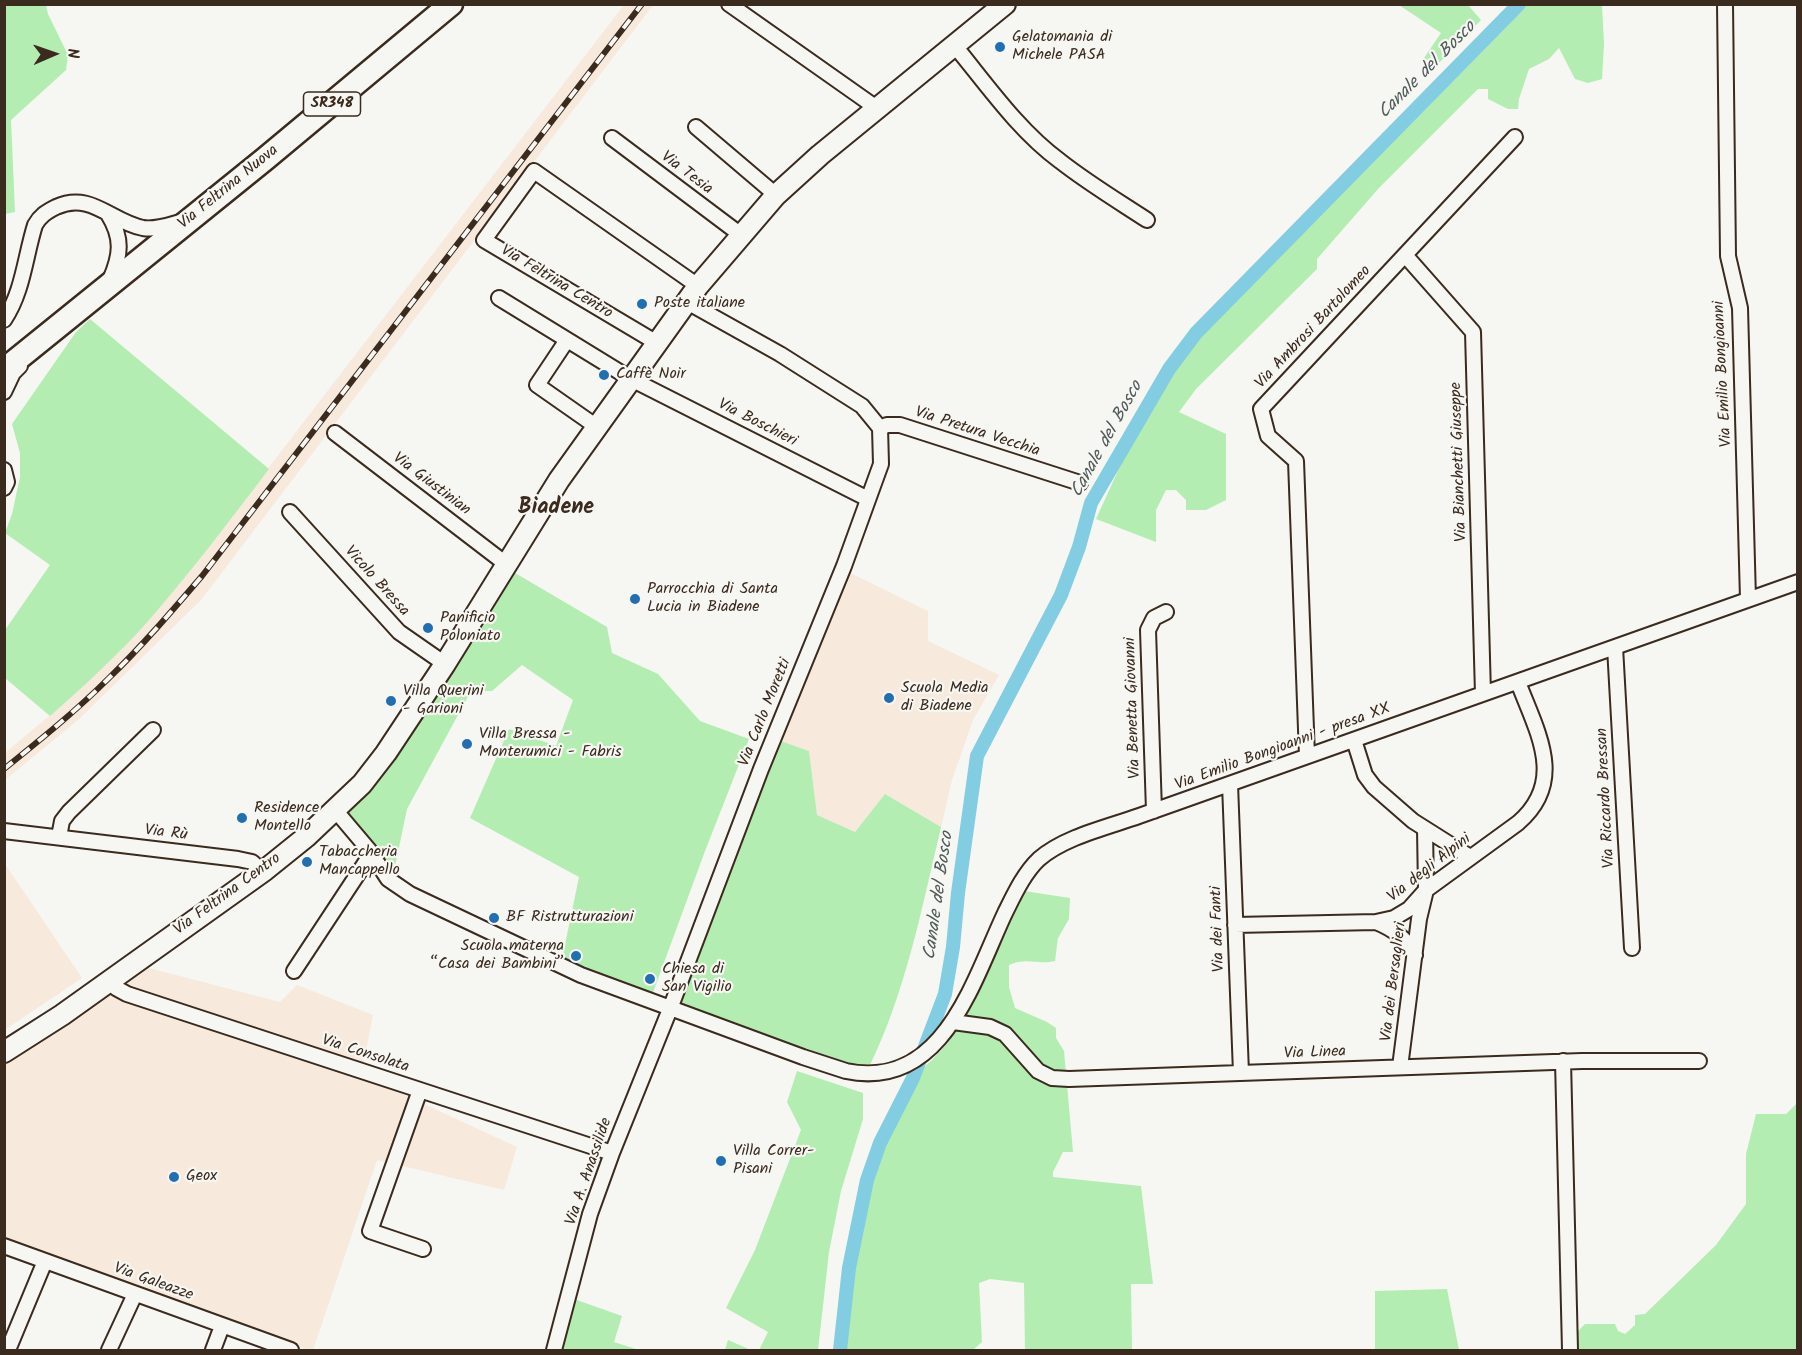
<!DOCTYPE html>
<html>
<head>
<meta charset="utf-8">
<style>
	body { margin:0 }
	#map { position:relative; width:1802px; height:1355px; overflow:hidden; background:#f6f6f2; font-family:Kalam,sans-serif }
	canvas { display:block }
	.frame { position:absolute; inset:0; border:6px solid #3b2a1e; pointer-events:none }
	.north { position:absolute; left:24px; top:24px; width:60px; height:60px; -webkit-text-stroke:4px #f6f6f2; paint-order:stroke; rotate:88deg; font-size:16px; font-weight:700; line-height:24px; text-align:center; color:#3b2a1e }
	.north::after { content:''; display:block; margin:auto; width:21px; height:27px; background:#3b2a1e; clip-path:polygon(50% 0,100% 100%,50% 72%,0 100%) }
</style>
</head>
<body>
<div id="map">
<canvas width="1802" height="1355"></canvas>
<div class="frame"></div>
<div class="north">N</div>
</div>
<script>
const context = document.querySelector('canvas').getContext('2d');
context.lineJoin = 'round';
function fill(path, color) { context.fillStyle = color; context.fill(path, 'evenodd'); }
function stroke(path, color, width, dash) { context.strokeStyle = color; context.lineWidth = width; context.lineCap = dash ? 'butt' : 'round'; context.setLineDash(dash || []); context.stroke(path); }
function label(font, color, halo, rows, align = 'center') {
  context.font = font + ' Kalam,sans-serif'; context.lineWidth = 4.5; context.setLineDash([]); context.textBaseline = 'middle'; context.strokeStyle = halo; context.fillStyle = color; for (const [text, x, y, turn = 0] of rows) {
    context.save(); context.translate(x, y); context.rotate((+turn || 0) * Math.PI / 180); context.textAlign = isNaN(turn) ? turn : align; if (halo) context.strokeText(text, 0, 0); context.fillText(text, 0, 0); context.restore();
  }
}
fill(new Path2D(`
	M 624,5 L 653,5 L 201,600 L 78,720 L 5,780 L 5,753 L 61,706 L 118,653 L 180,583 Z
	M 842,569 L 928,611 L 928,641 L 999,675 L 973,720 L 952,780 L 941,827 L 885,794 L 855,832 L 817,815 L 809,751 L 775,739 Z
	M 5,864 L 82,978 L 6,1029 L 4,1026 Z
	M 145,967 L 280,1002 L 297,985 L 373,1015 L 361,1075 L 517,1147 L 504,1190 L 377,1160 L 313,1350 L 308,1350 L 5,1239 L 4,1064 L 102,994 Z`), '#f7e9dc');
fill(new Path2D(`
	M 4,5 L 46,5 L 48,14 L 68,55 L 66,70 L 11,120 L 15,212 L 5,214 Z
	M 1399,5 L 1468,5 L 1481,20 L 1435,67 L 1424,58 L 1441,33 Z
	M 1527,5 L 1606,5 L 1602,6 L 1604,43 L 1602,79 L 1588,83 L 1575,79 L 1559,48 L 1549,59 L 1529,69 L 1519,99 L 1518,109 L 1508,109 L 1488,99 L 1488,89 L 1478,89 L 1378,189 L 1317,259 L 1317,269 L 1196,389 L 1179,412 L 1226,434 L 1226,500 L 1206,510 L 1186,510 L 1186,500 L 1176,490 L 1166,490 L 1156,510 L 1156,542 L 1096,519 L 1136,431 L 1176,364 L 1272,261 L 1326,205 L 1382,153 L 1437,92 Z
	M 90,319 L 269,469 C 230,520 191,572 149,620 C 119,654 84,686 50,716 L 5,678 L 5,630 L 50,565 L 5,533 L 12,514 L 20,477 L 20,453 L 12,424 L 76,332 Z
	M 510,570 L 607,627 L 612,653 L 658,674 L 700,721 L 749,739 L 705,851 L 651,998 L 562,959 L 579,877 L 470,818 L 509,729 L 556,746 L 573,700 L 522,665 L 492,691 L 471,691 L 407,809 L 393,876 L 382,865 L 345,808 Z
	M 775,739 L 809,751 L 817,815 L 855,832 L 885,794 L 941,827 C 922,908 905,995 868,1069 L 674,1005 Z
	M 1024,891 L 1070,898 L 1069,919 L 1058,938 L 1055,961 C 1038,965 1026,957 1009,965 L 1009,987 L 1015,1008 L 1047,1022 L 1056,1028 L 1056,1038 L 1064,1051 L 1073,1152 L 1063,1152 L 1053,1172 L 1053,1177 L 1141,1186 L 1153,1284 L 1131,1284 L 1132,1350 L 1025,1350 L 1024,1283 L 990,1279 L 979,1283 L 982,1342 L 973,1350 L 838,1350 L 849,1255 L 860,1196 L 879,1139 L 895,1123 L 920,1070 L 930,1062 L 947,1044 L 1003,929 Z
	M 797,1071 L 863,1093 L 863,1119 L 841,1191 L 829,1252 L 818,1350 L 759,1350 L 768,1332 L 726,1308 L 755,1250 L 801,1130 L 787,1102 Z
	M 1797,1103 L 1797,1350 L 1571,1350 L 1575,1334 L 1585,1324 L 1615,1324 L 1618,1331 L 1625,1334 L 1635,1325 L 1635,1315 L 1645,1314 L 1716,1245 L 1746,1204 L 1746,1154 L 1756,1114 L 1786,1114 Z
	M 1447,1289 L 1459,1350 L 1375,1350 L 1375,1291 Z
	M 574,1299 L 622,1316 L 614,1342 L 639,1350 L 562,1350 Z
	M 728,1340 L 751,1350 L 725,1350 Z`), '#b3edb1');
stroke(new Path2D(`
	M 840,1350 L 849,1268 L 867,1180 L 880,1143 L 913,1078 L 945,994 L 953,947 L 958,893 L 977,756 L 1061,595 L 1079,547 L 1091,503 L 1169,369 L 1196,333 L 1519,4`), '#82cde2', 14);
const street = new Path2D(`
	M 729,4 L 878,109
	M 1725,4 L 1728,256 L 1740,308 L 1748,599
	M 955,46 C 987,85 1019,131 1060,161 C 1088,183 1118,201 1147,220
	M 696,127 L 776,195
	M 612,138 L 741,235
	M 108,214 C 123,238 121,255 110,280
	M 1405,255 L 1473,332 L 1483,694
	M 499,298 L 631,379 L 868,499
	M 687,302 L 780,354 L 862,406 L 880,428
	M 4,320 C 23,292 25,257 35,225 C 40,216 46,212 56,207 C 91,191 111,222 143,228 C 156,230 169,225 180,222
	M 567,340 L 537,385 L 597,427
	M 657,343 L 484,240 L 534,171 L 698,286
	M 4,392 L 13,373 L 20,366
	M 880,428 L 887,425 L 900,425 L 1080,483
	M 335,433 L 506,564
	M 4,470 L 7,482 L 4,488
	M 290,512 L 399,632 L 445,664
	M 1615,647 L 1632,948
	M 1354,740 L 1365,775 L 1374,787 L 1413,821 L 1470,857
	M 1307,756 L 1296,461 L 1268,436 L 1261,409 L 1515,137
	M 1230,784 L 1241,1073
	M 336,811 L 369,850 L 388,879 L 410,894 L 581,975 L 803,1057 L 846,1071 C 943,1091 973,981 1005,913 C 1014,895 1024,873 1039,859 C 1064,837 1108,827 1139,816 L 1798,582
	M 1154,811 L 1148,630 L 1154,618 L 1166,612
	M 4,831 L 238,859 L 252,862 L 259,868 L 265,870
	M 59,837 L 62,821 L 69,812 L 153,730
	M 1376,922 C 1393,929 1406,938 1415,955
	M 1235,925 L 1376,922 L 1394,918 L 1409,909 L 1426,890 L 1518,823 C 1567,781 1537,732 1518,682
	M 294,971 L 371,854
	M 111,981 L 116,988 L 127,994 L 612,1153
	M 953,1022 L 990,1027 L 1005,1034 L 1038,1071 L 1052,1078 L 1069,1079 L 1582,1061 L 1699,1061
	M 1563,1061 L 1570,1350
	M 1400,1067 L 1419,919 L 1426,890 L 1425,829
	M 420,1090 L 370,1231 L 423,1249
	M 4,1246 L 291,1350
	M 8,1350 L 45,1261
	M 109,1350 L 135,1294
	M 213,1350 L 222,1326
	M 554,1350 L 590,1214 L 612,1153 L 670,1009 L 761,769 L 844,566 L 881,464 L 880,428`);
const secondary = new Path2D(`
	M 4,1052 L 62,1015 L 265,870 L 306,837 L 362,784 L 386,753 L 445,664 L 559,480 L 698,286 L 776,195 L 820,155 L 1005,4`);
const primary = new Path2D(`
	M 4,370 L 265,159 L 451,4`);
stroke(street, '#3b2a1e', 18);
stroke(secondary, '#3b2a1e', 24);
stroke(primary, '#3b2a1e', 27);
stroke(street, '#f6f6f2', 14);
stroke(secondary, '#f6f6f2', 20);
stroke(primary, '#f6f6f2', 22);
const rail = new Path2D(`
	M 4,769 C 40,740 76,711 109,678 C 142,646 172,611 202,576 L 642,4`);
stroke(rail, '#3b2a1e', 6);
stroke(rail, '#f6f6f2', 4, [11]);
for (const [x, y, r, color] of [
	[1000,47,6,"#1f6fb2"],
	[642,304,6,"#1f6fb2"],
	[604,375,6,"#1f6fb2"],
	[635,599,6,"#1f6fb2"],
	[428,628,6,"#1f6fb2"],
	[889,698,6,"#1f6fb2"],
	[391,701,6,"#1f6fb2"],
	[467,744,6,"#1f6fb2"],
	[242,818,6,"#1f6fb2"],
	[307,862,6,"#1f6fb2"],
	[494,918,6,"#1f6fb2"],
	[576,956,6,"#1f6fb2"],
	[650,979,6,"#1f6fb2"],
	[721,1161,6,"#1f6fb2"],
	[174,1177,6,"#1f6fb2"]
]) { const dot = new Path2D(); dot.arc(x, y, r, 0, 2 * Math.PI); context.fillStyle = color; context.fill(dot); stroke(dot, '#f6f6f2', 2); }
for (const [x, y, w] of [
	[332,104,57]
]) { const box = new Path2D(); box.roundRect(x - w / 2, y - 12, w, 24, 4.5); context.fillStyle = '#f6f6f2'; context.fill(box); stroke(box, '#3b2a1e', 1.5); }
label('bold 15px', '#3b2a1e', null, [
	["SR348",332,104]
]);
label('16px', '#3b2a1e', '#f6f6f2', [
	["Gelatomania di",1012,38],
	["Michele PASA",1012,56],
	["Poste italiane",654,304],
	["Caffè Noir",616,375],
	["Parrocchia di Santa",647,590],
	["Lucia in Biadene",647,608],
	["Panificio",440,619],
	["Poloniato",440,637],
	["Scuola Media",901,689],
	["di Biadene",901,707],
	["Villa Querini",403,692],
	["- Garioni",403,710],
	["Villa Bressa -",479,735],
	["Monterumici - Fabris",479,753],
	["Residence",254,809],
	["Montello",254,827],
	["Tabaccheria",319,853],
	["Mancappello",319,871],
	["BF Ristrutturazioni",506,918],
	["Scuola materna",564,947,"right"],
	["“Casa dei Bambini”",564,965,"right"],
	["Chiesa di",662,970],
	["San Vigilio",662,988],
	["Villa Correr-",733,1152],
	["Pisani",733,1170],
	["Geox",186,1177]
], 'left');
label('16px', '#3b2a1e', '#f6f6f2', [
	["Via Tesia",686,174,37],
	["Via Feltrina Nuova",229,188,-39],
	["Via Feltrina Centro",556,283,31],
	["Via Ambrosi Bartolomeo",1314,328,-47],
	["Via Emilio Bongioanni",1724,374,-93],
	["Via Boschieri",757,424,27],
	["Via Pretura Vecchia",977,433,18],
	["Via Bianchetti Giuseppe",1460,462,-92],
	["Via Giustinian",431,485,37],
	["Vicolo Bressa",376,582,48],
	["Via Benetta Giovanni",1134,708,-92],
	["Via Carlo Moretti",766,713,-68],
	["Via Emilio Bongioanni - presa XX",1283,748,-20],
	["Via Riccardo Bressan",1607,798,-93],
	["Via Rù",166,834,7],
	["Via degli Alpini",1430,869,-38],
	["Via Feltrina Centro",228,895,-36],
	["Via dei Fanti",1219,929,-92],
	["Via dei Bersaglieri",1395,982,-83],
	["Via Linea",1315,1054,-2],
	["Via Consolata",365,1055,18],
	["Via A. Anassilide",590,1172,-71],
	["Via Galeazze",153,1283,20]
]);
label('italic 18px', '#505b59', '#f6f6f2', [
	["Canale del Bosco",1428,71,-45],
	["Canale del Bosco",1108,440,-61],
	["Canale del Bosco",940,896,-82]
]);
label('bold 22px', '#3b2a1e', '#f6f6f2', [
	["Biadene",556,509]
]);
</script>
</body>
</html>
